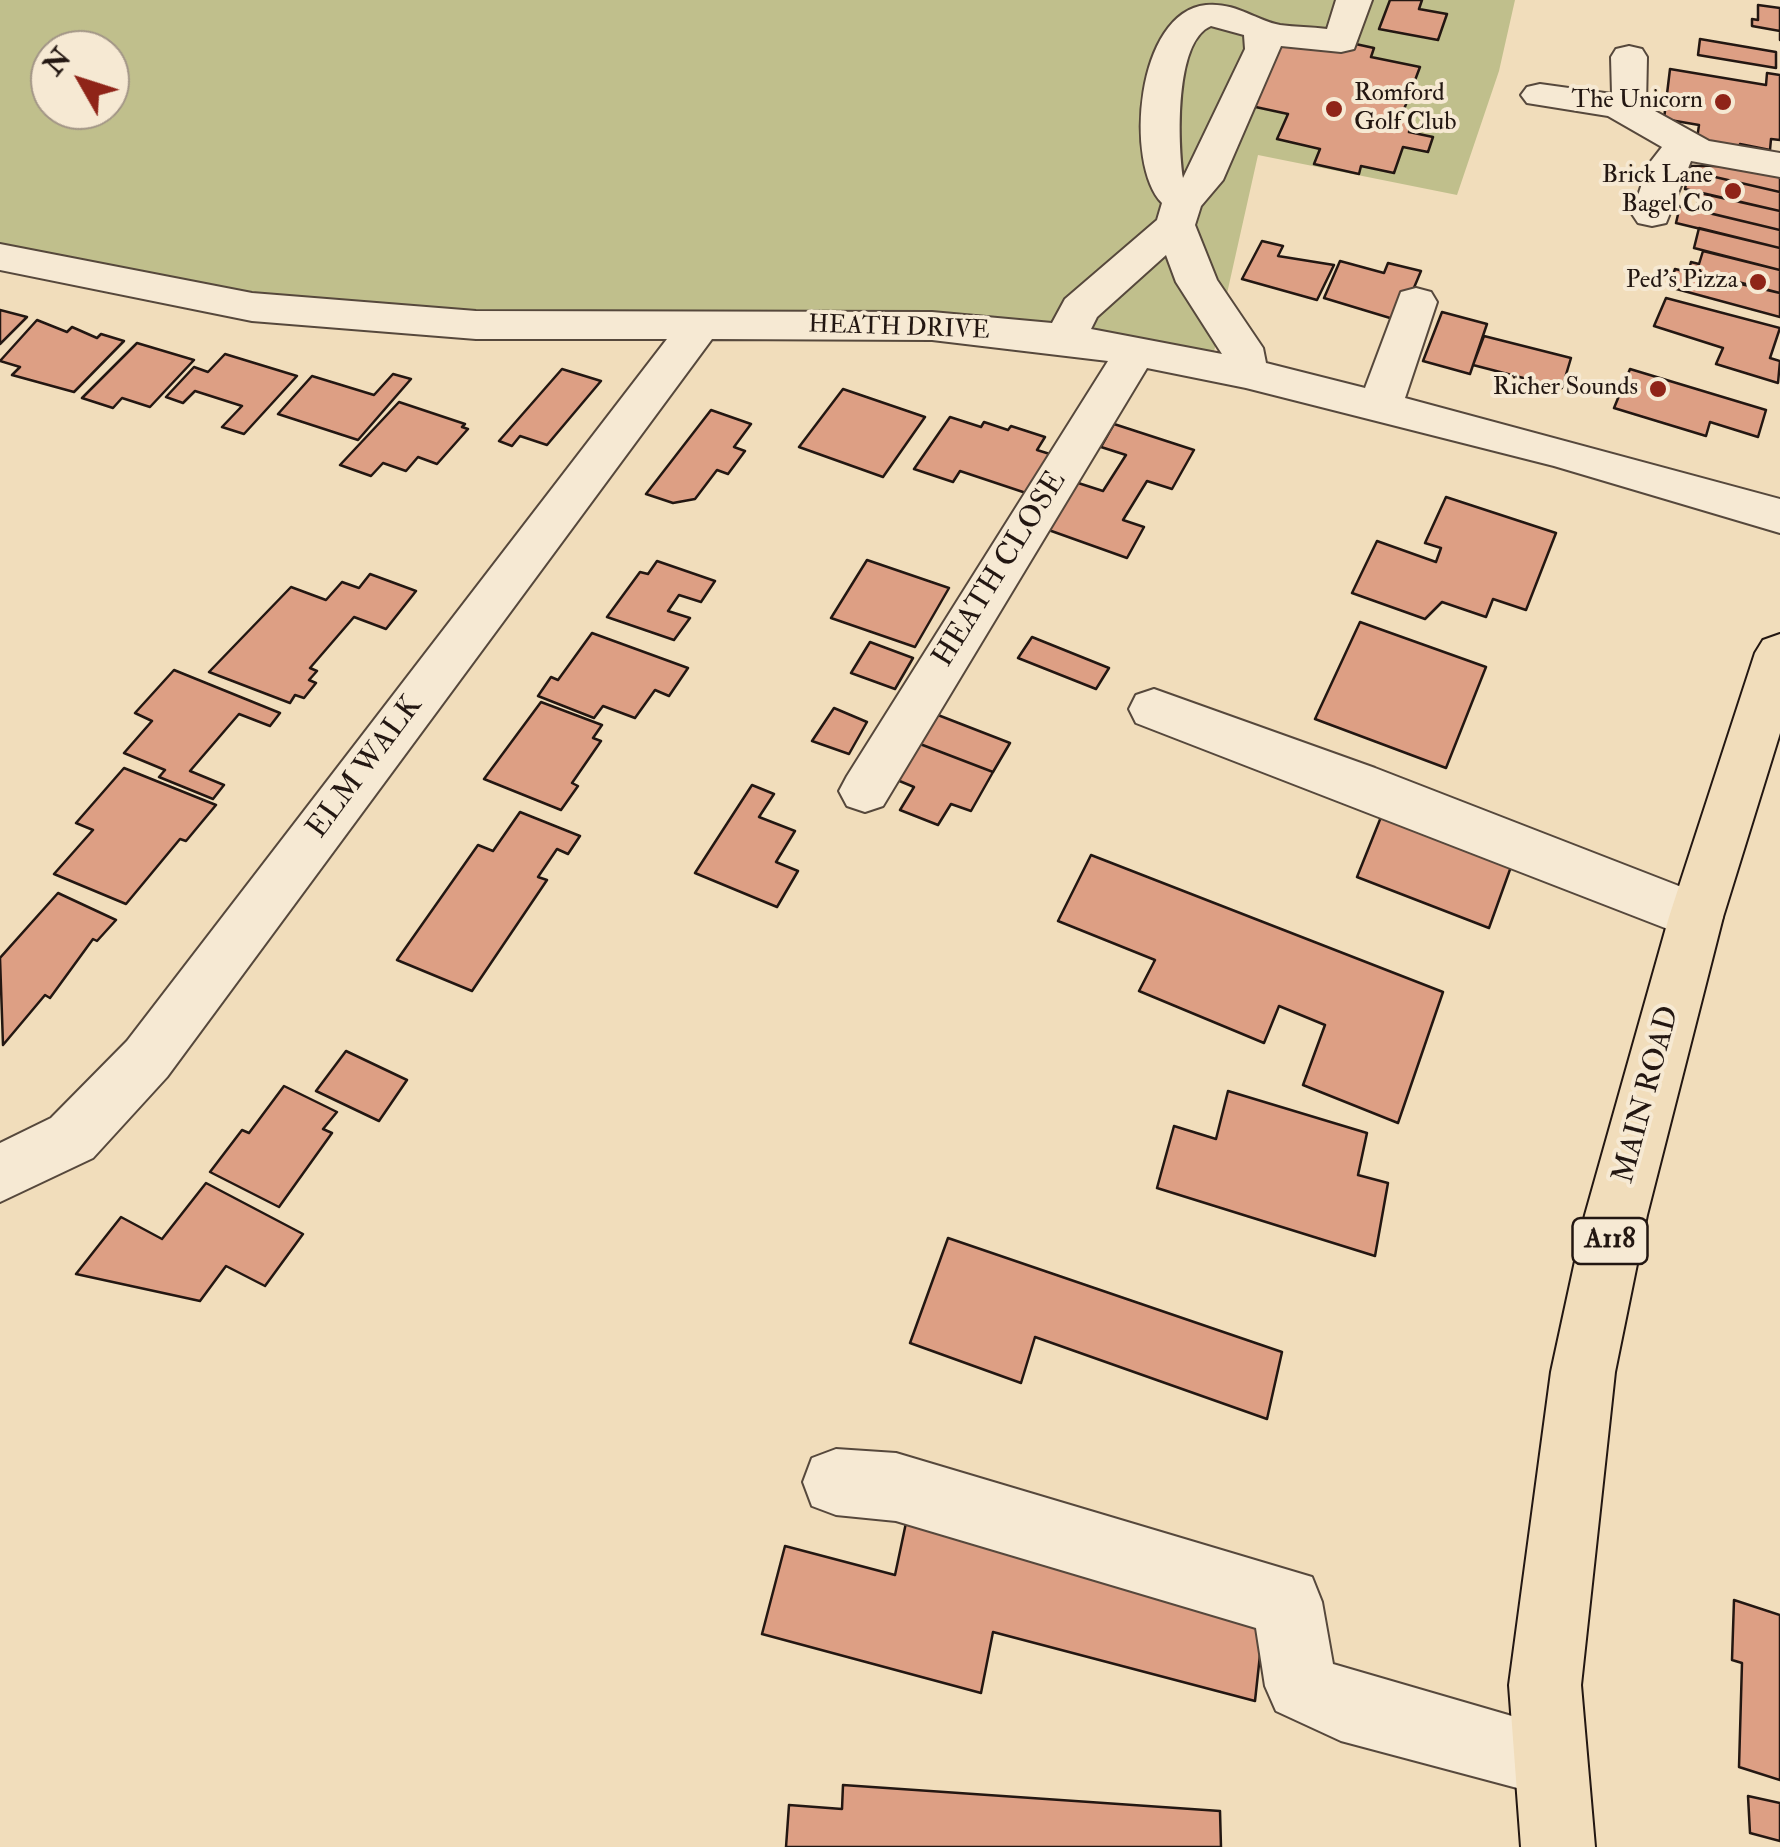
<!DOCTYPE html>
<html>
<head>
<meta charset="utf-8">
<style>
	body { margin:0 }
	#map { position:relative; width:1780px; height:1847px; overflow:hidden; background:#f1ddbb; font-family:"IM FELL Double Pica",serif }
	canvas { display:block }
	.north { position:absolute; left:30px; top:30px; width:100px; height:100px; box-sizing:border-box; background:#f6e9d3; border:2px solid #a29586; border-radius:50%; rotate:309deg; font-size:28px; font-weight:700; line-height:40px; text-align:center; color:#231712 }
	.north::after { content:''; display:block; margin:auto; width:35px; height:45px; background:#8f2418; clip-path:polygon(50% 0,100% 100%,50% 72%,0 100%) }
</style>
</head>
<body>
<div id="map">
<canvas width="1780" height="1847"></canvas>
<div class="north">N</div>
</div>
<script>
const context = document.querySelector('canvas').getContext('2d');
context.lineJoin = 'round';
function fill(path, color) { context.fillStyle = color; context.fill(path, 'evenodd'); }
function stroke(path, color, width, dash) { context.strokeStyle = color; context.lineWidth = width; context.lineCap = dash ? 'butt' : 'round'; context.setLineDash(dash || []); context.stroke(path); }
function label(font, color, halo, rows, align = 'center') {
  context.font = font + ' "IM FELL Double Pica",serif'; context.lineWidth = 8; context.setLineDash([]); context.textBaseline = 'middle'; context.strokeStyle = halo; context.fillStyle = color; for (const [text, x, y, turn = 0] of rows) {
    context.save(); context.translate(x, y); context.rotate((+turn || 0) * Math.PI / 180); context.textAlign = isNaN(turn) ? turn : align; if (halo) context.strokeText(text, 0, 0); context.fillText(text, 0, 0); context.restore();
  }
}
fill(new Path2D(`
	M 0,0 L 1515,0 L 1499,71 L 1457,195 L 1258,155 L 1211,365 L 932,326 L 252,307 L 0,257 ZM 50,50 L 110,50 L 110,110 L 50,110 Z`), '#c0bf8c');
const building = new Path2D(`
	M 1390,0 L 1422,0 L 1419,9 L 1447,14 L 1438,40 L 1379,29 Z
	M 1758,5 L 1780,8 L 1780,40 L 1780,31 L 1752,26 L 1752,19 L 1758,20 Z
	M 1700,39 L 1776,52 L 1776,68 L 1698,55 Z
	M 1281,42 L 1351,43 L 1374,48 L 1371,57 L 1420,67 L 1403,112 L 1415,114 L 1409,132 L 1433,137 L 1428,152 L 1403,147 L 1394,173 L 1361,166 L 1359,174 L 1314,164 L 1320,149 L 1277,139 L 1288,114 L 1251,106 Z
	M 1670,69 L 1766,85 L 1767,73 L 1780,75 L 1780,140 L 1771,139 L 1770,150 L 1740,144 L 1739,152 L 1697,139 L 1699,125 L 1664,119 Z
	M 1691,166 L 1746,166 L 1780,174 L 1780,192 L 1689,171 Z
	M 1689,171 L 1780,192 L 1780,211 L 1685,189 Z
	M 1700,193 L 1780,211 L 1780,230 L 1696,210 Z
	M 1680,206 L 1780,230 L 1780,248 L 1676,223 Z
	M 1699,228 L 1780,248 L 1780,270 L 1694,248 Z
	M 1262,241 L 1283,246 L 1278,256 L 1334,265 L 1317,300 L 1242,279 Z
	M 1703,251 L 1780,270 L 1780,293 L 1689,269 L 1691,262 L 1699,264 Z
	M 1340,261 L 1384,273 L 1388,263 L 1421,271 L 1400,321 L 1324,298 Z
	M 1675,269 L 1780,293 L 1780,317 L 1669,287 Z
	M 1666,298 L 1780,328 L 1770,358 L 1780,361 L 1778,383 L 1716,364 L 1723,348 L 1654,326 Z
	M 0,310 L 27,317 L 0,344 Z
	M 1442,312 L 1487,324 L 1470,374 L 1423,361 Z
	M 37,320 L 67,332 L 72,327 L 97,338 L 101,334 L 124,341 L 74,392 L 12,375 L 20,367 L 0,361 Z
	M 1484,336 L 1571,358 L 1562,388 L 1473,365 Z
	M 137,343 L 194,360 L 150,407 L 122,398 L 113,408 L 82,398 Z
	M 225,354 L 297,376 L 244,434 L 222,427 L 242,406 L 195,391 L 183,403 L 166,397 L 194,367 L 208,372 Z
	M 562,369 L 601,381 L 547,445 L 520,436 L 512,446 L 499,441 Z
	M 1630,369 L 1766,410 L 1758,437 L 1710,422 L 1706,436 L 1614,408 Z
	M 393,374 L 411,379 L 358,440 L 278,414 L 312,376 L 374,395 Z
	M 843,389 L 925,417 L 883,477 L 799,447 Z
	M 399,402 L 465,424 L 462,427 L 468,429 L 437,464 L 418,457 L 406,471 L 383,463 L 371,476 L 340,465 Z
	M 711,410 L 751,424 L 734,447 L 745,451 L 728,474 L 717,470 L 695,499 L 673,503 L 646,494 Z
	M 950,417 L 981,427 L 984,422 L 1008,430 L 1011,426 L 1045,437 L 1037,450 L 1053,455 L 1029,494 L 960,471 L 953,482 L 914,469 Z
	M 1114,424 L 1194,450 L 1172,489 L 1147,481 L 1123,520 L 1144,527 L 1127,558 L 1043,528 L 1072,481 L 1103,491 L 1126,455 L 1101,447 Z
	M 1446,497 L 1556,533 L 1526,610 L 1493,599 L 1486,617 L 1442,602 L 1425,619 L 1352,593 L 1377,541 L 1436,562 L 1441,548 L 1425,543 Z
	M 867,560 L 949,588 L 915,647 L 831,618 Z
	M 657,561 L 715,581 L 701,602 L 679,595 L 668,611 L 690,618 L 674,640 L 607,617 L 640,572 L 648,574 Z
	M 370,574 L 416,591 L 386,629 L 354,617 L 310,668 L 317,671 L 309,680 L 316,683 L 304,698 L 295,695 L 290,703 L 209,672 L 291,587 L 326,600 L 342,582 L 359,588 Z
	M 1360,622 L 1486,667 L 1446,768 L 1315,719 Z
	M 592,633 L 688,668 L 669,696 L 655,690 L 635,718 L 603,706 L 594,718 L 538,696 L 551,677 L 558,680 Z
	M 1032,637 L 1109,668 L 1096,689 L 1018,658 Z
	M 870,642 L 913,658 L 895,689 L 851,673 Z
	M 174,670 L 280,713 L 270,726 L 239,714 L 190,771 L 224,785 L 213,799 L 159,777 L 165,770 L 124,753 L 152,721 L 135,713 Z
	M 541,702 L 602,725 L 593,738 L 601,741 L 572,783 L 578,786 L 561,810 L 484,779 Z
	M 834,708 L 867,722 L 849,754 L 812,741 Z
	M 925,710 L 1010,743 L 993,772 L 907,739 Z
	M 907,739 L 993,772 L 971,811 L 951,804 L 938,825 L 900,810 L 914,787 L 885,775 Z
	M 124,768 L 216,805 L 186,841 L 180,839 L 126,904 L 54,874 L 93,830 L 76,823 Z
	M 752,785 L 774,794 L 759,817 L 795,831 L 776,862 L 798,871 L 777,907 L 695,873 Z
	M 1387,802 L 1517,850 L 1489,928 L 1357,877 Z
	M 520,812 L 580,836 L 568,854 L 557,849 L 538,877 L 547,880 L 472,991 L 397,960 L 478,845 L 493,851 Z
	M 1091,855 L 1443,992 L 1398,1123 L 1303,1085 L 1325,1025 L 1279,1006 L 1264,1043 L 1139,991 L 1155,960 L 1058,921 Z
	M 58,893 L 116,920 L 97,941 L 93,939 L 50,998 L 45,995 L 3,1045 L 0,958 Z
	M 346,1051 L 407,1080 L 379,1121 L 316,1091 Z
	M 284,1086 L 337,1112 L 323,1129 L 332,1133 L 279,1207 L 210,1172 L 242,1130 L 249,1133 Z
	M 1228,1091 L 1367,1133 L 1358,1175 L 1388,1183 L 1375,1256 L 1157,1188 L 1174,1126 L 1216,1139 Z
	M 206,1183 L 303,1234 L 265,1286 L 226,1266 L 200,1301 L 76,1274 L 121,1217 L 162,1239 Z
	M 948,1238 L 1282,1352 L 1267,1419 L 1035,1337 L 1021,1383 L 910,1343 Z
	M 907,1518 L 1265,1609 L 1255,1701 L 993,1632 L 981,1693 L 762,1634 L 785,1546 L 895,1575 Z
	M 1734,1600 L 1780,1615 L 1780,1780 L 1739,1767 L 1742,1663 L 1732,1660 Z
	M 843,1785 L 1220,1811 L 1221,1847 L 786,1847 L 789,1805 L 842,1809 Z
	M 1748,1796 L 1780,1803 L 1780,1841 L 1750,1833 Z`);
fill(building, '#dd9f84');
stroke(building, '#231712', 2.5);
const minor = new Path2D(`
	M 1336,0 L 1372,0 L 1354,49 L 1341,52 L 1281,46 L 1223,180 L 1201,206 L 1195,225 L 1217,280 L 1263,348 L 1266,363 L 1365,388 L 1401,292 L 1416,288 L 1431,292 L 1437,302 L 1405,398 L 1780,499 L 1780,533 L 1554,466 L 1246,388 L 1147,368 L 883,806 L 865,812 L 847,806 L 839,791 L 847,776 L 1108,361 L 932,340 L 712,339 L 167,1077 L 93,1158 L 0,1202 L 0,1143 L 51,1118 L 127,1041 L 667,339 L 476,339 L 252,321 L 0,270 L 0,244 L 252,293 L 476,311 L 932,312 L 1052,323 L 1065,299 L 1157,220 L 1162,203 C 1124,164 1136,12 1206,5 C 1235,2 1255,20 1280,25 C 1295,27 1312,27 1327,29 ZM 1211,26 L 1244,35 L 1245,49 L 1183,178 C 1178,144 1174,41 1211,26 ZM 1166,255 L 1176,282 L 1222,354 L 1091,329 L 1097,317 Z
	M 1629,46 L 1642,49 L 1647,57 L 1646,106 L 1709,141 L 1780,153 L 1780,177 L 1691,161 L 1666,223 L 1652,226 L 1638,223 L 1632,214 L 1648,165 L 1662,147 L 1608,116 L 1527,103 L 1521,95 L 1527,87 L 1540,84 L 1612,94 L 1611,57 L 1616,49 Z
	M 1154,689 L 1375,768 L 1715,900 L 1723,917 L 1715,934 L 1696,940 L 1136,723 L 1129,709 L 1136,695 Z
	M 836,1449 L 896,1453 L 1312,1577 L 1322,1602 L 1333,1664 L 1577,1735 L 1587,1761 L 1577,1787 L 1551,1797 L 1341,1741 L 1276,1711 L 1265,1686 L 1256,1628 L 896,1521 L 836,1515 L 812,1506 L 803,1482 L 812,1458 Z`);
const major = new Path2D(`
	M 1780,634 L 1780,733 L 1723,917 L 1647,1215 L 1615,1372 L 1581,1685 L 1595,1847 L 1521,1847 L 1509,1685 L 1551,1372 L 1585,1215 L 1669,917 L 1755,653 L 1763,640 Z`);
stroke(minor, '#56483c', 4);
stroke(major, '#231712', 4);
fill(minor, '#f6e9d3');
fill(major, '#f1ddbb');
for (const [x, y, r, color] of [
	[1723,102,10,"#8f2418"],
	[1334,109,10,"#8f2418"],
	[1733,191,10,"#8f2418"],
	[1758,282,10,"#8f2418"],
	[1658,389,10,"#8f2418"]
]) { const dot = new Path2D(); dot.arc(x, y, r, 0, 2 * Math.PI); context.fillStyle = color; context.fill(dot); stroke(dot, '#f6e9d3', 4); }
label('25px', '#231712', '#f6e9d3', [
	["Romford",1354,95,"left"],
	["Golf Club",1354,124,"left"],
	["The Unicorn",1703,102],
	["Brick Lane",1713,177],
	["Bagel Co",1713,206],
	["Ped's Pizza",1738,282],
	["Richer Sounds",1638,389]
], 'right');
label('25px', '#231712', '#f6e9d3', [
	["HEATH DRIVE",899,329,2]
]);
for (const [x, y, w] of [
	[1610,1241,75]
]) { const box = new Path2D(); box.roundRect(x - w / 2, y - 23, w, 46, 8); context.fillStyle = '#f6e9d3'; context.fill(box); stroke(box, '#231712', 2.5); }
label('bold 28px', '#231712', null, [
	["A118",1610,1241]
]);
label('30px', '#231712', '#f6e9d3', [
	["HEATH CLOSE",1001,570,-58],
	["ELM WALK",366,768,-53],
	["MAIN ROAD",1648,1095,-75]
]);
</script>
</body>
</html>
